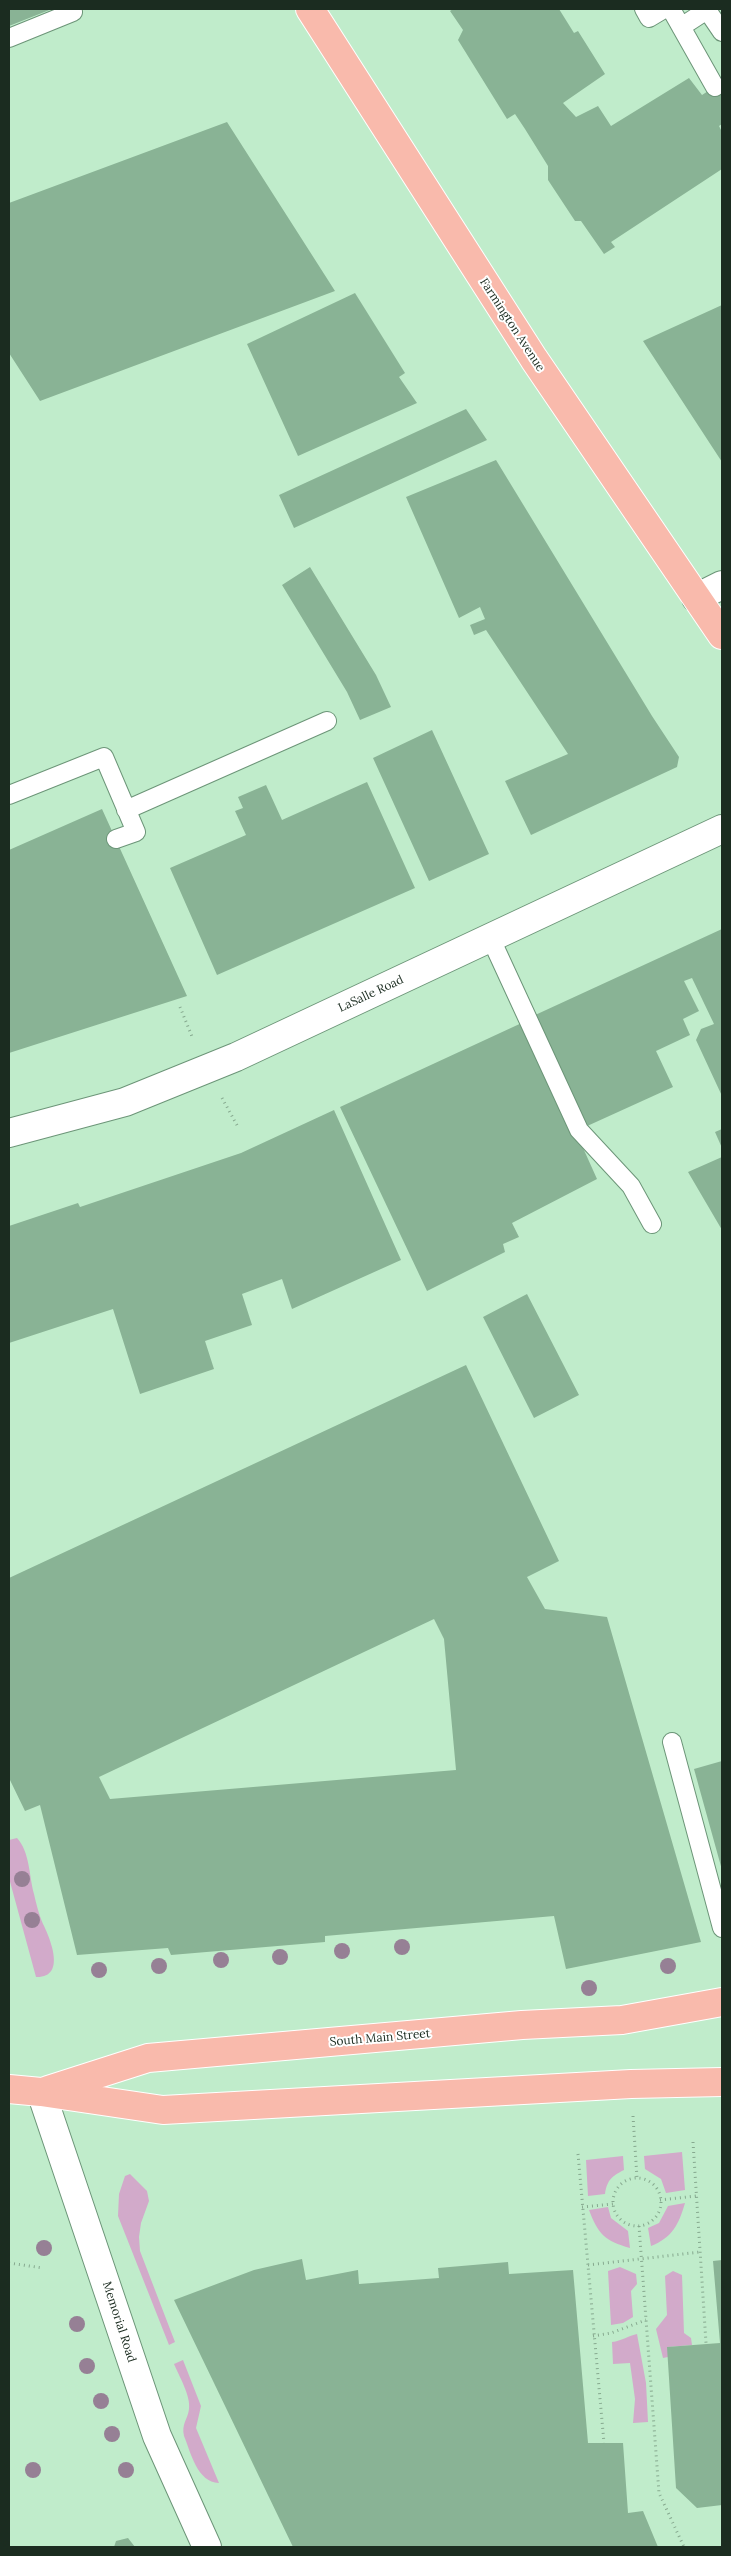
<!DOCTYPE html>
<html>
<head>
<meta charset="utf-8">
<style>
	body { margin:0 }
	#map { position:relative; width:731px; height:2556px; overflow:hidden; background:#c0eccb; font-family:Lora,serif }
	canvas { display:block }
	.frame { position:absolute; inset:0; border:10px solid #1b2c20; pointer-events:none }
</style>
</head>
<body>
<div id="map">
<canvas width="731" height="2556"></canvas>
<div class="frame"></div>
</div>
<script>
const context = document.querySelector('canvas').getContext('2d');
context.lineJoin = 'round';
function fill(path, color) { context.fillStyle = color; context.fill(path, 'evenodd'); }
function stroke(path, color, width, dash) { context.strokeStyle = color; context.lineWidth = width; context.lineCap = dash ? 'butt' : 'round'; context.setLineDash(dash || []); context.stroke(path); }
function label(font, color, halo, rows, align = 'center') {
  context.font = font + ' Lora,serif'; context.lineWidth = 4; context.setLineDash([]); context.textBaseline = 'middle'; context.strokeStyle = halo; context.fillStyle = color; for (const [text, x, y, turn = 0] of rows) {
    context.save(); context.translate(x, y); context.rotate((+turn || 0) * Math.PI / 180); context.textAlign = isNaN(turn) ? turn : align; if (halo) context.strokeText(text, 0, 0); context.fillText(text, 0, 0); context.restore();
  }
}
fill(new Path2D(`
	M 17,1838 C 30,1852 29,1876 34,1894 C 36,1903 39,1915 43,1924 C 50,1938 67,1978 36,1977 L 9,1878 L 9,1840 Z
	M 682,2152 L 685,2190 L 666,2193 L 661,2179 L 645,2169 L 644,2156 Z
	M 623,2156 L 624,2170 C 612,2176 607,2180 605,2194 L 588,2196 L 586,2160 Z
	M 130,2174 L 147,2191 L 149,2201 L 141,2223 L 139,2237 L 140,2251 L 175,2342 L 169,2345 L 118,2216 L 119,2194 L 125,2176 Z
	M 685,2203 C 679,2224 672,2238 651,2246 L 648,2228 L 659,2223 L 668,2206 Z
	M 608,2207 L 611,2218 L 628,2231 L 630,2248 C 605,2241 598,2234 589,2210 Z
	M 620,2267 L 636,2274 L 637,2284 L 631,2291 L 633,2317 L 623,2323 L 611,2325 L 608,2271 Z
	M 673,2271 L 682,2275 L 684,2333 L 691,2338 L 692,2345 L 668,2347 L 668,2357 L 663,2358 L 656,2329 L 667,2315 L 665,2276 Z
	M 637,2334 L 646,2383 L 648,2422 L 633,2423 L 635,2399 L 630,2363 L 613,2364 L 612,2342 C 622,2341 627,2336 637,2334 Z
	M 183,2360 L 201,2406 L 196,2428 L 219,2483 C 197,2482 191,2453 184,2436 C 181,2424 188,2419 189,2409 C 191,2396 179,2376 174,2364 Z`), '#d2aaca');
fill(new Path2D(`
	M 9,9 L 52,9 L 9,26 Z
	M 453,9 L 559,9 L 574,33 L 578,31 L 605,74 L 563,103 L 576,117 L 598,106 L 611,126 L 689,78 L 702,95 L 722,82 L 722,124 L 719,126 L 722,132 L 722,169 L 611,242 L 615,247 L 604,254 L 581,221 L 575,221 L 548,180 L 548,166 L 525,129 L 515,114 L 507,119 L 458,40 L 463,30 L 450,11 Z
	M 227,122 L 335,291 L 40,401 L 9,353 L 9,203 Z
	M 355,293 L 405,373 L 399,377 L 417,403 L 298,456 L 247,344 Z
	M 722,305 L 722,462 L 643,341 Z
	M 466,409 L 487,440 L 294,528 L 279,495 Z
	M 496,460 L 652,716 L 679,757 L 677,767 L 531,835 L 505,781 L 568,754 L 486,630 L 474,635 L 470,625 L 485,619 L 480,607 L 459,618 L 406,497 Z
	M 310,567 L 376,675 L 391,707 L 360,720 L 347,692 L 282,585 Z
	M 432,730 L 489,854 L 429,881 L 373,758 Z
	M 367,782 L 415,888 L 217,975 L 170,868 L 246,835 L 235,811 L 243,808 L 238,797 L 266,785 L 282,820 Z
	M 102,809 L 187,996 L 9,1053 L 9,850 Z
	M 722,929 L 722,1096 L 696,1040 L 701,1029 L 714,1024 L 692,978 L 684,981 L 699,1011 L 683,1019 L 690,1035 L 656,1051 L 673,1087 L 585,1127 L 533,1016 Z
	M 526,1021 L 597,1179 L 512,1223 L 519,1237 L 503,1244 L 505,1252 L 427,1291 L 340,1107 Z
	M 334,1110 L 401,1260 L 292,1309 L 282,1279 L 242,1294 L 252,1325 L 205,1341 L 214,1369 L 140,1394 L 113,1309 L 9,1343 L 9,1226 L 78,1203 L 80,1207 L 241,1153 Z
	M 722,1129 L 722,1148 L 715,1132 Z
	M 722,1157 L 722,1230 L 688,1172 Z
	M 527,1294 L 579,1395 L 534,1418 L 483,1317 Z
	M 466,1365 L 559,1561 L 527,1577 L 545,1609 L 607,1617 L 701,1942 L 566,1969 L 554,1916 L 325,1936 L 325,1942 L 171,1955 L 168,1948 L 77,1955 L 40,1805 L 25,1811 L 9,1778 L 9,1578 ZM 434,1619 L 444,1639 L 456,1770 L 110,1799 L 99,1777 Z
	M 722,1761 L 722,1870 L 694,1769 Z
	M 302,2259 L 306,2280 L 358,2270 L 359,2284 L 439,2278 L 438,2268 L 508,2262 L 509,2274 L 573,2270 L 588,2443 L 623,2443 L 628,2513 L 643,2511 L 658,2547 L 293,2547 L 174,2300 L 254,2270 Z
	M 722,2260 L 722,2505 L 697,2508 L 676,2488 L 667,2347 L 720,2343 L 713,2261 Z
	M 128,2538 L 135,2547 L 114,2547 L 116,2541 Z`), '#89b395');
const service = new Path2D(`
	M 644,9 L 649,18 L 664,9
	M 671,9 L 715,87
	M 681,27 L 707,10 L 722,32
	M 9,38 L 73,12
	M 9,795 L 104,757 L 136,832 L 116,839
	M 126,810 L 327,721
	M 491,939 L 579,1130 L 631,1186 L 652,1224
	M 672,1742 L 722,1928`);
const minor = new Path2D(`
	M 696,598 L 722,585
	M 41,2092 L 157,2436 L 207,2547`);
const tertiary = new Path2D(`
	M 9,1133 L 125,1102 L 236,1057 L 722,829`);
const primary = new Path2D(`
	M 310,9 L 534,359 L 722,635
	M 9,2089 L 41,2092 L 163,2110 L 631,2084 L 722,2082
	M 48,2090 L 148,2058 L 522,2025 L 622,2020 L 722,2002`);
stroke(service, '#6c9578', 20);
stroke(minor, '#6c9578', 30);
stroke(tertiary, '#6c9578', 30);
stroke(primary, '#fff', 30);
stroke(new Path2D(`
	M 180,1007 L 193,1039
	M 222,1098 L 238,1127
	M 633,2116 L 637,2178
	M 693,2142 L 706,2343
	M 578,2154 L 604,2443
	M613 2202a24 24 0 1 1 48 0a24 24 0 1 1-48 0Z
	M 660,2200 L 696,2196
	M 582,2207 L 613,2204
	M 639,2226 L 659,2493 L 684,2547
	M 9,2263 L 43,2268
	M 588,2265 L 700,2252
	M 593,2336 L 611,2333 L 646,2320`), '#86a98f', 3, [1, 4]);
stroke(service, '#fff', 18);
stroke(minor, '#fff', 28);
stroke(tertiary, '#fff', 28);
stroke(primary, '#f9baac', 28);
context.fillStyle = '#968095';
for (const [x, y] of [
	[22,1879],
	[32,1920],
	[402,1947],
	[342,1951],
	[280,1957],
	[221,1960],
	[159,1966],
	[668,1966],
	[99,1970],
	[589,1988],
	[44,2248],
	[77,2324],
	[87,2366],
	[101,2401],
	[112,2434],
	[33,2470],
	[126,2470]
]) { context.beginPath(); context.arc(x, y, 8, 0, 2 * Math.PI); context.fill(); }
label('12px', '#1b2c20', '#fff', [
	["Farmington Avenue",512,325,57],
	["LaSalle Road",371,994,-25],
	["South Main Street",380,2038,-5],
	["Memorial Road",119,2322,72]
]);
</script>
</body>
</html>
